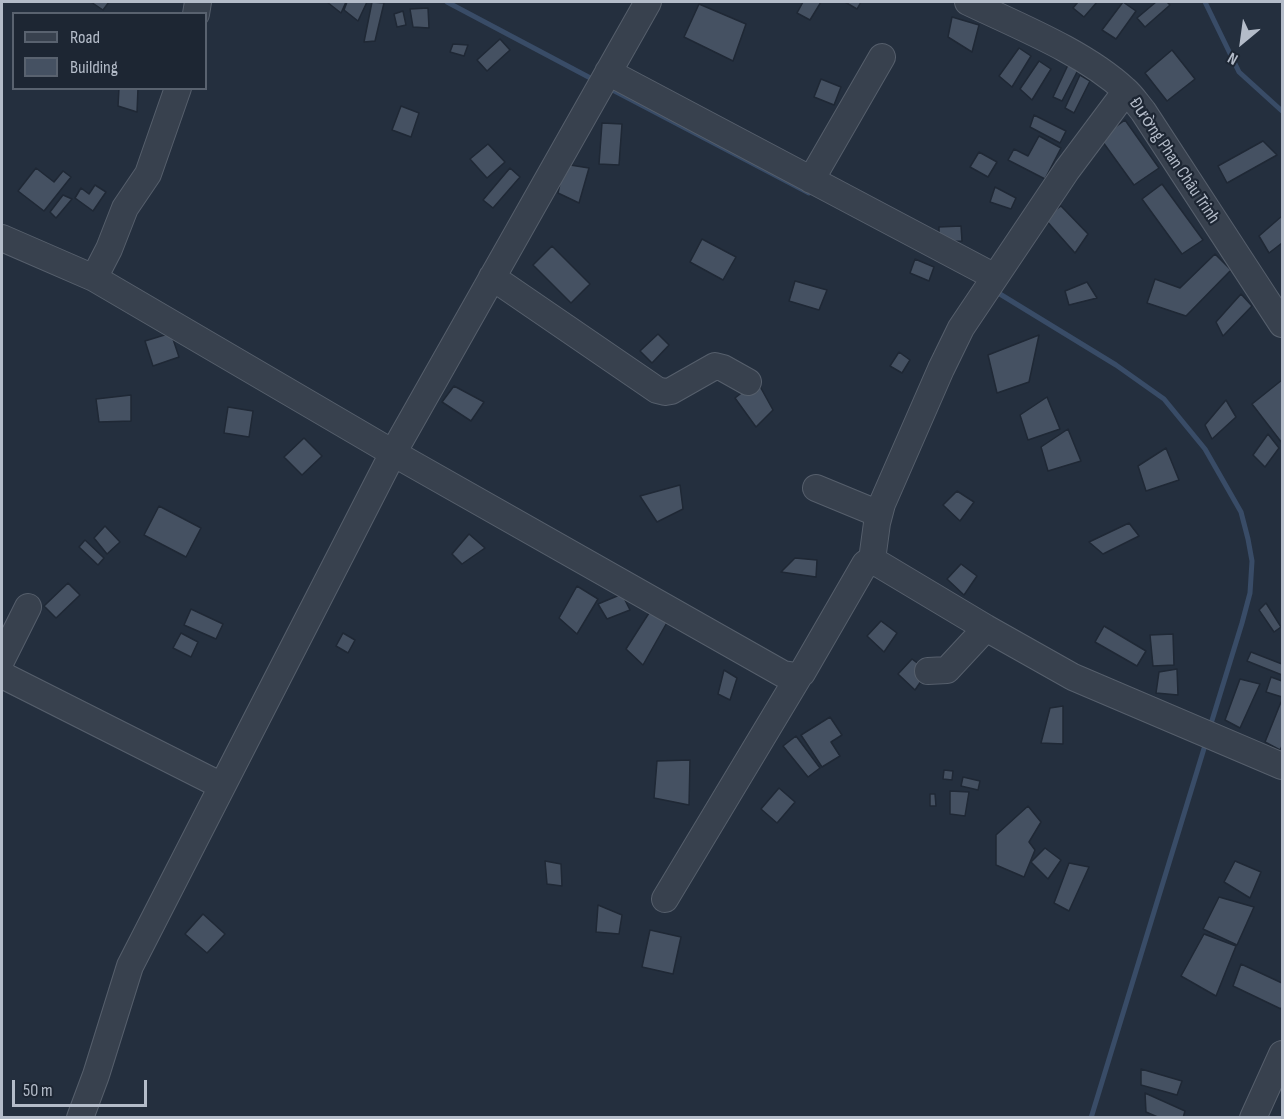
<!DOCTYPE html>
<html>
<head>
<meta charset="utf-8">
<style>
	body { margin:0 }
	#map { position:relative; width:1284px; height:1119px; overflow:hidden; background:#242f3e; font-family:"Sofia Sans Condensed",sans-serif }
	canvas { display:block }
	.frame { position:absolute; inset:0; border:3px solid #b4bcc9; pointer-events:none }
	.legend { position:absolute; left:12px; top:12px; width:195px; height:78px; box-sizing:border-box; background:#1d2633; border:2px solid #59626f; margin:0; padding:8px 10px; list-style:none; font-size:18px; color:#b4bcc9 }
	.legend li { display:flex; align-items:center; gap:12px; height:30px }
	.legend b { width:30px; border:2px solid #59626f }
	.north { position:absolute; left:1212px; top:12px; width:60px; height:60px; -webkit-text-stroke:4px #1d2633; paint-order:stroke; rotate:209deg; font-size:16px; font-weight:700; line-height:24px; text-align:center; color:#b4bcc9 }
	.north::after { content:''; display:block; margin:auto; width:21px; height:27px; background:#b4bcc9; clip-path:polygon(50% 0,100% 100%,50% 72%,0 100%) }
	.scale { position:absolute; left:12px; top:1080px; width:135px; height:27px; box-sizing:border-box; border:3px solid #b4bcc9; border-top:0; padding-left:8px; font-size:18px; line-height:21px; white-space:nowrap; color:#b4bcc9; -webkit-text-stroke:4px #1d2633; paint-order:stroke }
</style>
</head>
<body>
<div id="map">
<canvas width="1284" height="1119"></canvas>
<div class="frame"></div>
<ul class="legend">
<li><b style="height:8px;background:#38414e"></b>Road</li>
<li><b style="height:16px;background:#455162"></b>Building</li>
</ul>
<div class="north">N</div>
<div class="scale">50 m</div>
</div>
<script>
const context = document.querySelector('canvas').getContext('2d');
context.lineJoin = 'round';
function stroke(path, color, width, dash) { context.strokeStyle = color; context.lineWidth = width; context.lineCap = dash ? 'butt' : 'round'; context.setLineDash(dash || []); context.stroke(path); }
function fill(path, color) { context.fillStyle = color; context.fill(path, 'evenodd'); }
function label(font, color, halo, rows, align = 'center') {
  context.font = font + ' "Sofia Sans Condensed",sans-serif'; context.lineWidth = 4.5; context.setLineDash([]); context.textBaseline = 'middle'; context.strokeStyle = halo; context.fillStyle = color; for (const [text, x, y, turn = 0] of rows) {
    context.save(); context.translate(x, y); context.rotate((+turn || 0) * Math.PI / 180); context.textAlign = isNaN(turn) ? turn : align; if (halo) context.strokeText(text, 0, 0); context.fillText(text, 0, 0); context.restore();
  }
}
stroke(new Path2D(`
	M 447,2 L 596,81
	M 1205,2 L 1239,72 L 1282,111
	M 607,87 L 809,193
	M 995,291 L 1116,365 L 1164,399 L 1205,449 L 1241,512 L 1248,539 L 1252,561 L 1250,593 L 1242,623 L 1210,727
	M 1091,1118 L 1206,742`), '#394c67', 5);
const building = new Path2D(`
	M 91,2 L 109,2 L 103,10 Z
	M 327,2 L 346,2 L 341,13 Z
	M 347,2 L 367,2 L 358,21 L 344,10 Z
	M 372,2 L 384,3 L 375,41 L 364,42 Z
	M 803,2 L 821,2 L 810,20 L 797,13 Z
	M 845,2 L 861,2 L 857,9 Z
	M 1078,2 L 1097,2 L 1084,17 L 1073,8 Z
	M 1123,2 L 1136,11 L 1116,39 L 1102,30 Z
	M 1156,2 L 1167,2 L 1170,5 L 1145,27 L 1137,18 Z
	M 699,4 L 746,24 L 733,61 L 684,37 Z
	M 428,8 L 429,28 L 413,27 L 410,9 Z
	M 403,11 L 406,25 L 397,27 L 394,14 Z
	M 952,17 L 979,25 L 972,52 L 948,37 Z
	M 500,39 L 510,50 L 487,71 L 477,60 Z
	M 453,44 L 468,45 L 464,56 L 450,52 Z
	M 1019,48 L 1031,56 L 1012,87 L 999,76 Z
	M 1172,50 L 1195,79 L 1167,101 L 1145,73 Z
	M 1039,61 L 1051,69 L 1032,100 L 1020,89 Z
	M 1068,65 L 1078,70 L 1062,101 L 1053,97 Z
	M 1080,75 L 1090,81 L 1074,113 L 1065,108 Z
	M 821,79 L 841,87 L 834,105 L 814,97 Z
	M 119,88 L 138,88 L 137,112 L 118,106 Z
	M 401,106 L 419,113 L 411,137 L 392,130 Z
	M 1034,115 L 1066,131 L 1060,143 L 1030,127 Z
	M 1125,120 L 1159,168 L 1134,185 L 1100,138 Z
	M 602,123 L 622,124 L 619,165 L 599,164 Z
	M 1039,136 L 1061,148 L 1045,179 L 1008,160 L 1014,149 L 1028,156 Z
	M 1263,141 L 1277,155 L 1227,183 L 1218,166 Z
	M 488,144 L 505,162 L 487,178 L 470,159 Z
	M 979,152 L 997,162 L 988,177 L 970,167 Z
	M 564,164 L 589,168 L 579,203 L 558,193 Z
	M 36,168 L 54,182 L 63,171 L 71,177 L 44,211 L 18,191 Z
	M 510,168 L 520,177 L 493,208 L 483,200 Z
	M 1162,184 L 1203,240 L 1182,254 L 1142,199 Z
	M 95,185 L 106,192 L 93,211 L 75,198 L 81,188 L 89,194 Z
	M 995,187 L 1016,198 L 1011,209 L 990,202 Z
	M 63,195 L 72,199 L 56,218 L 50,212 Z
	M 1061,206 L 1088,234 L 1075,253 L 1044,218 Z
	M 1282,216 L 1282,243 L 1269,253 L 1259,236 Z
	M 961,226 L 962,241 L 939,242 L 939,227 Z
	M 702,239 L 736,257 L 723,280 L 690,262 Z
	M 552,246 L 590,284 L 571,303 L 533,265 Z
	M 1215,254 L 1231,270 L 1186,316 L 1147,303 L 1155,279 L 1180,288 Z
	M 915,259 L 934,267 L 929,281 L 910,273 Z
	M 795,281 L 827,290 L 819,310 L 789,301 Z
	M 1087,282 L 1097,298 L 1069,305 L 1065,291 Z
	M 1241,294 L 1252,306 L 1223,336 L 1216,322 Z
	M 171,333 L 179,357 L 153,366 L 145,341 Z
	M 658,334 L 669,345 L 652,363 L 640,351 Z
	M 1039,335 L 1029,382 L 997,393 L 988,355 Z
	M 899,352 L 910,360 L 902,373 L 890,366 Z
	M 1282,380 L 1282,443 L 1252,404 Z
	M 757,381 L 773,410 L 756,427 L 735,398 Z
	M 454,386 L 484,402 L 471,421 L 442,402 Z
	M 131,395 L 131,421 L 99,422 L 96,399 Z
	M 1047,397 L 1060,429 L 1028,440 L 1020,415 Z
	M 1226,400 L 1236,417 L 1212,439 L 1205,425 Z
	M 228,407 L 253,411 L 249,437 L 224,433 Z
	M 1068,429 L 1081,461 L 1048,471 L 1041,447 Z
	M 1268,434 L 1279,448 L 1265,467 L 1253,455 Z
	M 304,438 L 322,456 L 302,475 L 284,457 Z
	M 1166,448 L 1179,480 L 1146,491 L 1138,466 Z
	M 680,485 L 683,509 L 657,522 L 640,496 Z
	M 957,491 L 974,502 L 960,521 L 943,505 Z
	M 159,506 L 201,528 L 186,557 L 144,535 Z
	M 1129,523 L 1139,536 L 1103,554 L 1089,542 Z
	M 105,526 L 120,542 L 107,554 L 94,538 Z
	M 469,534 L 485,548 L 462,564 L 452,554 Z
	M 85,540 L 104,558 L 98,565 L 79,547 Z
	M 795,558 L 817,560 L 816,577 L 781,572 Z
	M 961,564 L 977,576 L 964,595 L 947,579 Z
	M 68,583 L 80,595 L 56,618 L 44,606 Z
	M 577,586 L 598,599 L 577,634 L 559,618 Z
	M 622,594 L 630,610 L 607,619 L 598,604 Z
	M 1266,603 L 1281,627 L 1274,632 L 1259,610 Z
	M 191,609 L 223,624 L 216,639 L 184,625 Z
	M 649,613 L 669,619 L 643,665 L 626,649 Z
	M 881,621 L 897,633 L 884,652 L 867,636 Z
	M 1104,626 L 1146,651 L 1137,666 L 1095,642 Z
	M 181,633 L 198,642 L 191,657 L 173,648 Z
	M 343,633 L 355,640 L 348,653 L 336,646 Z
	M 1173,634 L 1174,665 L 1153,666 L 1150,635 Z
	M 1251,652 L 1282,664 L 1282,675 L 1247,661 Z
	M 912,659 L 928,671 L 915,690 L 898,674 Z
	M 1177,669 L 1178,695 L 1156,693 L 1159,672 Z
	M 724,670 L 737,678 L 730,700 L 718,694 Z
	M 1271,677 L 1282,681 L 1282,697 L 1266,692 Z
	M 1240,679 L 1260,684 L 1240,728 L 1225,720 Z
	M 1281,702 L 1282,702 L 1282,746 L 1280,750 L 1265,742 Z
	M 1063,706 L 1063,744 L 1041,743 L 1050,708 Z
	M 830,717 L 842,735 L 831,742 L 840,756 L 822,767 L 801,735 Z
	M 796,736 L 820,768 L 808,777 L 783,746 Z
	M 690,760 L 689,805 L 654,798 L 657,761 Z
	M 944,770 L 953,771 L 952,780 L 943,779 Z
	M 963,777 L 980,781 L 978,790 L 961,786 Z
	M 779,788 L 795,802 L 777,823 L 761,809 Z
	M 950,791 L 969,792 L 965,816 L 950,814 Z
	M 930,794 L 935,794 L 936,806 L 930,806 Z
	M 1028,806 L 1041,822 L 1029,842 L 1035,850 L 1024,877 L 996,865 L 996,835 Z
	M 1045,848 L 1061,860 L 1048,879 L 1031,862 Z
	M 545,861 L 561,864 L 562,886 L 547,884 Z
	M 1235,861 L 1261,872 L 1250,898 L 1224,882 Z
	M 1069,863 L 1089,867 L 1069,911 L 1054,903 Z
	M 1219,897 L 1254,907 L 1237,945 L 1203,929 Z
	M 598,905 L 622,915 L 619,934 L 596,932 Z
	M 203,914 L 225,934 L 207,953 L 185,934 Z
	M 650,930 L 681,937 L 673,974 L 642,967 Z
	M 1204,934 L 1236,946 L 1216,996 L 1181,976 Z
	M 1241,964 L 1282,983 L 1282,1006 L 1281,1009 L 1233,986 Z
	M 1141,1069 L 1182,1081 L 1177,1095 L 1141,1085 Z
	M 1145,1093 L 1185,1111 L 1183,1118 L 1160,1118 L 1146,1112 Z`);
fill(building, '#455162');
stroke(building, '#1f2835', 1.5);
const minor = new Path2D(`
	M 968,2 C 1018,26 1084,52 1125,90 C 1132,96 1137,104 1143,111 L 1282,324
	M 196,14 L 198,2
	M 608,72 L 995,277
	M 811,180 L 882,57
	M 2,238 L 94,278 L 393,453 L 783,674 C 790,675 797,678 802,673 L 865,564 L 869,561 L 874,561 L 986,628 L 1073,677 L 1282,766
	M 492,277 L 657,390 L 665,392 L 671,391 L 715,366 L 723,368 L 748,382
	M 94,278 L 109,249 L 125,208 L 148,174 L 178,88
	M 816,488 L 879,514
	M 872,560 L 877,523 L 882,504 L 941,369 L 961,328 L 1067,170 L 1126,91
	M 2,659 L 28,607
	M 928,671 L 947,670 L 986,628
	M 2,673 L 6,677 L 222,786
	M 665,899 L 799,676
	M 80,1118 L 96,1075 L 130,966 L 393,453 L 648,2
	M 1253,1118 L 1282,1054`);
stroke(minor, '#565f6c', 28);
stroke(minor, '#38414e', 26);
label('18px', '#b4bcc9', '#1d2633', [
	["Đường Phan Châu Trinh",1174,161,56]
]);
</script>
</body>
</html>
